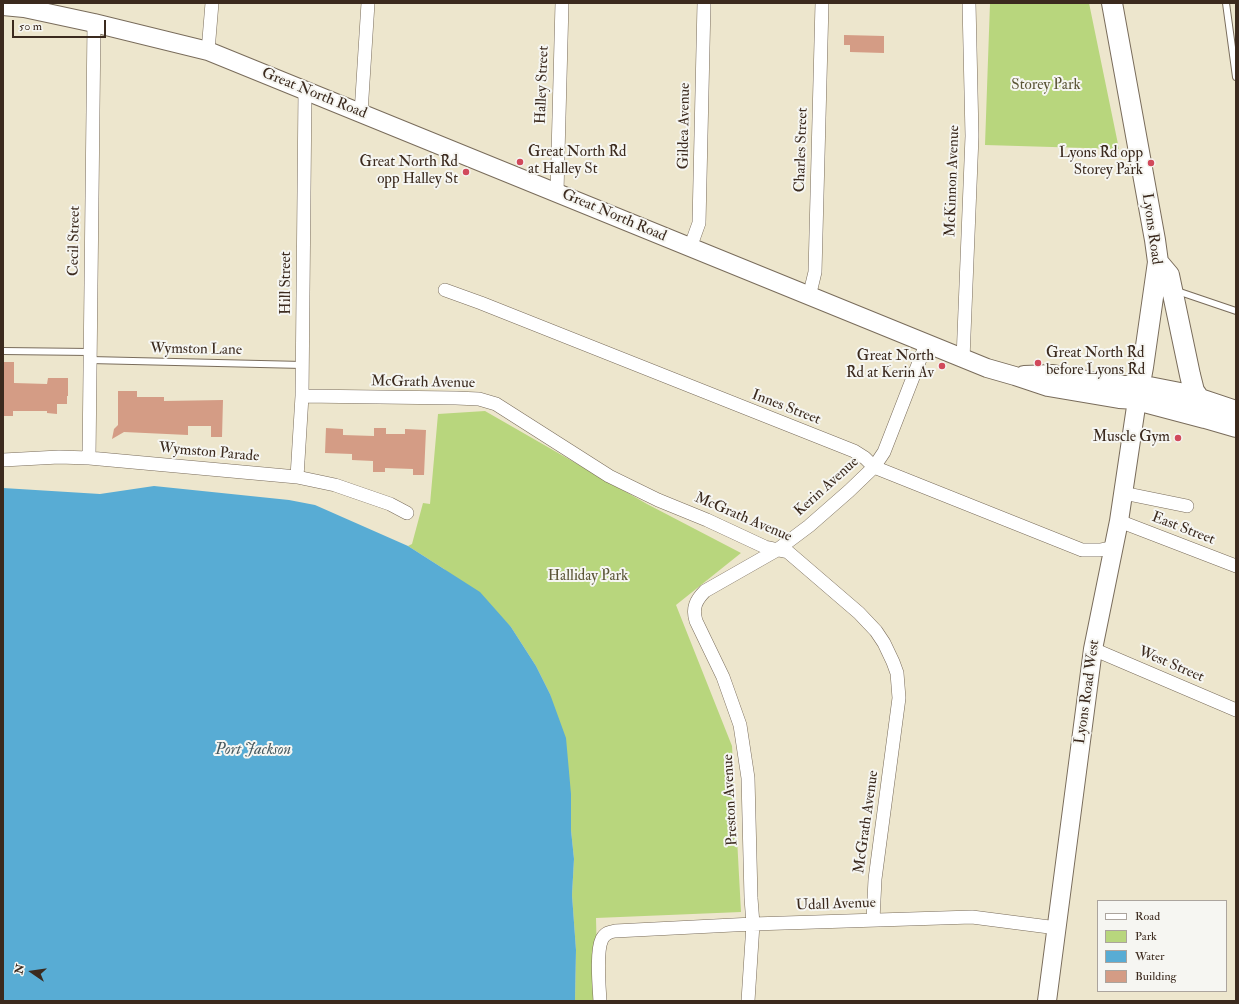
<!DOCTYPE html>
<html>
<head>
<meta charset="utf-8">
<style>
	body { margin:0 }
	#map { position:relative; width:1239px; height:1004px; overflow:hidden; background:#ede6cd; font-family:"IM FELL Double Pica",serif }
	canvas { display:block }
	.frame { position:absolute; inset:0; border:4px solid #3b2a1e; pointer-events:none }
	.legend { position:absolute; left:1097px; top:900px; width:130px; height:92px; box-sizing:border-box; background:#f6f6f2; border:1px solid #aba49d; margin:0; padding:5px 7px; list-style:none; font-size:12px; color:#3b2a1e }
	.legend li { display:flex; align-items:center; gap:8px; height:20px }
	.legend b { width:20px; border:1px solid #aba49d }
	.north { position:absolute; left:12px; top:952px; width:40px; height:40px; -webkit-text-stroke:3px #f6f6f2; paint-order:stroke; rotate:283deg; font-size:11px; font-weight:700; line-height:16px; text-align:center; color:#3b2a1e }
	.north::after { content:''; display:block; margin:auto; width:14px; height:18px; background:#3b2a1e; clip-path:polygon(50% 0,100% 100%,50% 72%,0 100%) }
	.scale { position:absolute; left:12px; top:20px; width:94px; height:18px; box-sizing:border-box; border:2px solid #3b2a1e; border-top:0; padding-left:5px; font-size:12px; line-height:14px; white-space:nowrap; color:#3b2a1e; -webkit-text-stroke:3px #f6f6f2; paint-order:stroke }
</style>
</head>
<body>
<div id="map">
<canvas width="1239" height="1004"></canvas>
<div class="frame"></div>
<ul class="legend">
<li><b style="height:5px;background:#fff"></b>Road</li>
<li><b style="height:11px;background:#b8d67d"></b>Park</li>
<li><b style="height:11px;background:#58acd4"></b>Water</li>
<li><b style="height:11px;background:#d49c85"></b>Building</li>
</ul>
<div class="north">N</div>
<div class="scale">50 m</div>
</div>
<script>
const context = document.querySelector('canvas').getContext('2d');
context.lineJoin = 'round';
function fill(path, color) { context.fillStyle = color; context.fill(path, 'evenodd'); }
function stroke(path, color, width, dash) { context.strokeStyle = color; context.lineWidth = width; context.lineCap = dash ? 'butt' : 'round'; context.setLineDash(dash || []); context.stroke(path); }
function label(font, color, halo, rows, align = 'center') {
  context.font = font + ' "IM FELL Double Pica",serif'; context.lineWidth = 4; context.setLineDash([]); context.textBaseline = 'middle'; context.strokeStyle = halo; context.fillStyle = color; for (const [text, x, y, turn = 0] of rows) {
    context.save(); context.translate(x, y); context.rotate((+turn || 0) * Math.PI / 180); context.textAlign = isNaN(turn) ? turn : align; if (halo) context.strokeText(text, 0, 0); context.fillText(text, 0, 0); context.restore();
  }
}
fill(new Path2D(`
	M 990,3 L 1089,3 L 1119,149 L 985,145 Z
	M 485,411 L 647,504 L 741,553 L 676,605 L 732,746 L 741,912 L 596,918 L 598,1001 L 575,1001 L 576,950 L 572,895 L 574,859 L 571,830 L 550,694 L 536,666 L 511,627 L 444,569 L 408,546 L 412,544 L 423,503 L 430,504 L 438,414 Z`), '#b8d67d');
fill(new Path2D(`
	M 154,486 L 289,500 L 315,505 L 408,546 L 480,592 L 511,627 L 536,666 L 550,694 L 566,738 L 571,794 L 571,830 L 574,859 L 572,895 L 576,950 L 575,1001 L 3,1001 L 3,488 L 100,494 Z`), '#58acd4');
fill(new Path2D(`
	M 844,35 L 884,36 L 884,53 L 850,52 L 850,45 L 844,45 Z
	M 3,362 L 14,362 L 14,383 L 47,384 L 48,378 L 68,378 L 68,396 L 67,396 L 67,404 L 57,404 L 57,414 L 47,413 L 47,411 L 13,411 L 13,416 L 3,416 Z
	M 118,391 L 137,391 L 137,397 L 164,397 L 164,401 L 223,400 L 222,437 L 211,437 L 211,426 L 188,426 L 188,435 L 124,432 L 112,439 L 114,429 L 118,425 Z
	M 326,428 L 343,429 L 343,435 L 374,436 L 374,428 L 386,428 L 386,434 L 405,434 L 405,429 L 426,430 L 424,475 L 413,475 L 413,469 L 385,468 L 385,472 L 373,472 L 373,461 L 352,460 L 352,454 L 325,453 Z`), '#d49c85');
const lane = new Path2D(`
	M 1226,3 L 1236,77
	M 1177,291 L 1236,311
	M 3,351 L 90,352
	M 90,360 L 303,365`);
const street = new Path2D(`
	M 208,51 L 212,3
	M 361,113 L 368,3
	M 557,192 L 562,3
	M 690,248 L 699,223 L 704,3
	M 445,290 L 481,303 L 854,451 L 865,458 L 874,467 L 1082,550 L 1100,550 L 1115,547
	M 809,297 L 815,272 L 822,3
	M 963,359 L 972,136 L 969,3
	M 302,396 L 456,398 L 479,399 L 496,404 L 609,476 L 658,500 L 707,520 L 765,547 L 788,552 L 859,613 L 876,631 L 884,643 L 893,662 L 897,673 L 899,698 L 875,879 L 873,920
	M 89,458 L 94,23
	M 3,460 L 59,457 L 89,458 L 297,477 L 335,485 L 390,504 L 407,513
	M 297,477 L 302,396 L 305,90
	M 1123,493 L 1187,506
	M 1119,521 L 1236,566
	M 1093,649 L 1236,710
	M 600,1001 C 599,985 596,951 602,939 C 605,933 610,932 615,931 L 753,924 L 972,917 L 1057,928
	M 748,1001 L 753,924 L 751,898 L 748,778 L 740,725 L 723,677 L 696,621 C 692,608 696,600 705,591 L 777,550 L 809,526 L 849,491 L 874,467 L 884,452 L 926,344`);
const secondary = new Path2D(`
	M 3,6 L 24,8 L 94,23 L 208,51 L 987,368 L 1015,376 L 1048,387 L 1119,399 L 1137,400 L 1119,521 L 1093,649 L 1047,1001
	M 1024,375 L 1053,374 L 1115,385 L 1139,385`);
const primary = new Path2D(`
	M 1112,3 L 1155,240 L 1158,262 L 1143,367 L 1137,400 L 1205,418 L 1236,427
	M 1158,262 L 1169,275 L 1190,375 L 1194,391 L 1199,398
	M 1139,385 L 1185,394 L 1236,411`);
stroke(lane, '#796c5b', 8);
stroke(street, '#796c5b', 14);
stroke(secondary, '#796c5b', 20);
stroke(primary, '#796c5b', 22);
stroke(lane, '#fff', 6);
stroke(street, '#fff', 13);
stroke(secondary, '#fff', 18);
stroke(primary, '#fff', 20);
for (const [x, y, r, color] of [
	[520,162,4,"#d1495b"],
	[1151,163,4,"#d1495b"],
	[466,172,4,"#d1495b"],
	[1038,363,4,"#d1495b"],
	[942,366,4,"#d1495b"],
	[1178,438,4,"#d1495b"]
]) { const dot = new Path2D(); dot.arc(x, y, r, 0, 2 * Math.PI); context.fillStyle = color; context.fill(dot); stroke(dot, '#f6f6f2', 1.5); }
label('15px', '#3b2a1e', '#f6f6f2', [
	["Halley Street",543,85,-88],
	["Great North Road",314,94,22],
	["Gildea Avenue",685,126,-89],
	["Charles Street",802,150,-88],
	["McKinnon Avenue",953,181,-88],
	["Great North Road",614,216,23],
	["Lyons Road",1151,229,82],
	["Cecil Street",75,241,-89],
	["Hill Street",287,283,-90],
	["Wymston Lane",196,350,1],
	["McGrath Avenue",423,383,1],
	["Innes Street",786,408,21],
	["Wymston Parade",209,453,5],
	["Kerin Avenue",827,487,-42],
	["McGrath Avenue",743,518,23],
	["East Street",1183,529,21],
	["West Street",1171,665,23],
	["Lyons Road West",1088,692,-82],
	["Preston Avenue",731,800,-93],
	["McGrath Avenue",867,822,-82],
	["Udall Avenue",836,905,-2]
]);
label('15px', '#5a5536', '#f6f6f2', [
	["Storey Park",1046,86],
	["Halliday Park",588,577]
]);
label('15px', '#3b2a1e', '#f6f6f2', [
	["Great North Rd",528,153,"left"],
	["at Halley St",528,170,"left"],
	["Lyons Rd opp",1143,154],
	["Storey Park",1143,171],
	["Great North Rd",458,163],
	["opp Halley St",458,180],
	["Great North Rd",1046,354,"left"],
	["before Lyons Rd",1046,371,"left"],
	["Great North",934,357],
	["Rd at Kerin Av",934,374],
	["Muscle Gym",1170,438]
], 'right');
label('italic 16px', '#45585e', '#f6f6f2', [
	["Port Jackson",253,751]
]);
</script>
</body>
</html>
